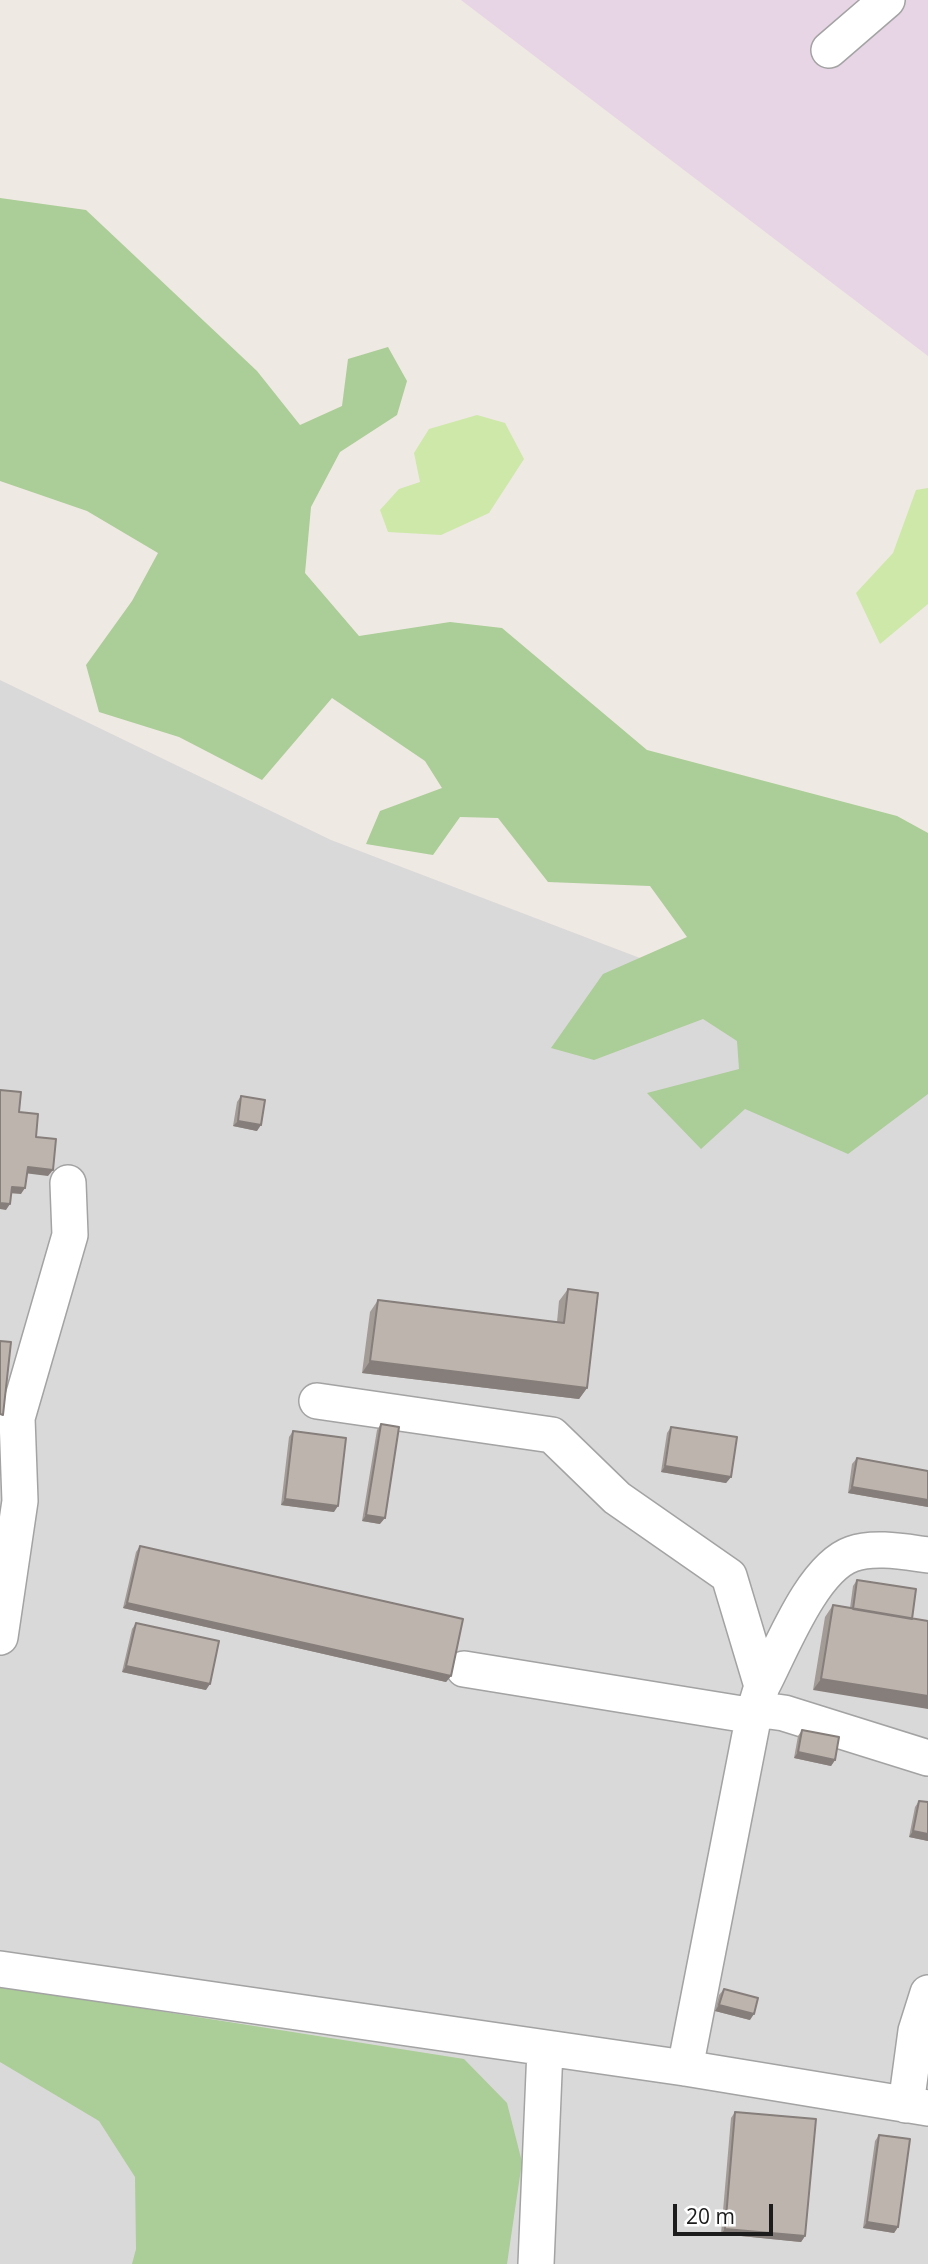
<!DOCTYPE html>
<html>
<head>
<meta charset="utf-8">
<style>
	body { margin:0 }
	#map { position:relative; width:928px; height:2264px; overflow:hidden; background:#eee9e2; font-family:"Open Sans",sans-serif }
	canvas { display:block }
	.scale { position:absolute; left:673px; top:2204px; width:100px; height:32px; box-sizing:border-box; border:4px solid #1c1c1c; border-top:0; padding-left:9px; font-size:21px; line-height:24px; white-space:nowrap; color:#1c1c1c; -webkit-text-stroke:5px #fff; paint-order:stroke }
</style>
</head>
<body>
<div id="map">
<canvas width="928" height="2264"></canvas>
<div class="scale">20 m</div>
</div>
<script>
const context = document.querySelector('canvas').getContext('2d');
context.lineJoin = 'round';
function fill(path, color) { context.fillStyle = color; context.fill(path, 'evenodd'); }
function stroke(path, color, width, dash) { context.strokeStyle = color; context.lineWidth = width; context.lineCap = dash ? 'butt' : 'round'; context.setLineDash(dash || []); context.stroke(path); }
fill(new Path2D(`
	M 0,680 L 331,840 L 928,1068 L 928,2264 L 0,2264 Z`), '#dad9d9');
fill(new Path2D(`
	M 461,0 L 928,0 L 928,356 Z`), '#e7d4e5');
fill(new Path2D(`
	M 477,415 L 505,423 L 524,459 L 489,513 L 441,535 L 388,532 L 380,510 L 399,489 L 420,482 L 414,453 L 429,429 Z
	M 928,488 L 928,604 L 880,644 L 856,593 L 893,553 L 916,490 Z`), '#cde8a8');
fill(new Path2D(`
	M 0,198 L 86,210 L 257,371 L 300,425 L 342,406 L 348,359 L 388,347 L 407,381 L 397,415 L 340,452 L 311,507 L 305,573 L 359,636 L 450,622 L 502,628 L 647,750 L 897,816 L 928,833 L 928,1094 L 848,1154 L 745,1109 L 701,1149 L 647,1093 L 739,1069 L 737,1041 L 703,1019 L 594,1060 L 551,1048 L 603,974 L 687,937 L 650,886 L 548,882 L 498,818 L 460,817 L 433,855 L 366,844 L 380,811 L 442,788 L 425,761 L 332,698 L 262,780 L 179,737 L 99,712 L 86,665 L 132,601 L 158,553 L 87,511 L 0,481 Z
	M 0,1986 L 464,2059 L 507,2103 L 522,2162 L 507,2264 L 132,2264 L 136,2249 L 135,2177 L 99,2121 L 0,2062 Z`), '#abcd97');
const minor = new Path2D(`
	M 829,50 L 887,0
	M 317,1401 L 552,1435 L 617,1498 L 729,1576 L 762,1686 L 755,1709 L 685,2068
	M 0,1637 L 20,1501 L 17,1418 L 70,1235 L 68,1183
	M 464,1669 L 754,1716
	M 762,1686 C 781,1650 812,1568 852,1554 C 874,1546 905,1552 928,1555
	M 755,1709 L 784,1713 L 928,1758
	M 0,1969 L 685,2068 L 928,2108
	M 906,2105 L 916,2031 L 928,1993
	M 536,2264 L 545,2049`);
stroke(minor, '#a3a3a3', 38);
stroke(minor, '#fff', 35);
fill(new Path2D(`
	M 241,1096 L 257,1131 L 233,1126 L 237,1102 Z
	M 568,1289 L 587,1388 L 579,1399 L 362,1373 L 370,1312 L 378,1300 L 557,1322 L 559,1301 Z
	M 381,1424 L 380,1524 L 362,1521 L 377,1430 Z
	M 671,1427 L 731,1477 L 726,1483 L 661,1472 L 667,1433 Z
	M 293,1431 L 334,1512 L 281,1505 L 289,1437 Z
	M 857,1458 L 928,1471 L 928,1507 L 848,1493 L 852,1464 Z
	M 140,1546 L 451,1676 L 446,1682 L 123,1608 L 136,1552 Z
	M 857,1580 L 916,1589 L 813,1690 L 825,1617 L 833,1605 L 850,1608 L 853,1586 Z
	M 136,1623 L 206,1690 L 122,1672 L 132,1629 Z
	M 802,1730 L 835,1760 L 831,1766 L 794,1758 L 798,1736 Z
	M 919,1801 L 928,1802 L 928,1841 L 909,1837 L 915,1807 Z
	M 724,1989 L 750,2020 L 715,2011 L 719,1995 Z
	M 735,2112 L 805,2236 L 801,2242 L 721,2234 L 731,2118 Z
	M 879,2135 L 898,2227 L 894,2233 L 863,2228 L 875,2141 Z`), '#a39b96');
fill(new Path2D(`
	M 238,1121 L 261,1125 L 257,1131 L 233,1126 Z
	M 28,1167 L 53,1170 L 48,1176 L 24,1173 Z
	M 12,1187 L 25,1188 L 21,1194 L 8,1193 Z
	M 0,1203 L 10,1204 L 6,1210 L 0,1209 Z
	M 370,1361 L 587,1388 L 579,1399 L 362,1373 Z
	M 665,1466 L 731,1477 L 726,1483 L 661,1472 Z
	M 852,1487 L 928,1500 L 928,1507 L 848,1493 Z
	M 285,1499 L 338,1506 L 334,1512 L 281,1505 Z
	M 366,1515 L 385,1518 L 380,1524 L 362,1521 Z
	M 127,1603 L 451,1676 L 446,1682 L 123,1608 Z
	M 126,1666 L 210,1684 L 206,1690 L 122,1672 Z
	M 821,1679 L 928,1696 L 928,1709 L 813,1690 Z
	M 798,1752 L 835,1760 L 831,1766 L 794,1758 Z
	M 913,1831 L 928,1834 L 928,1841 L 909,1837 Z
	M 719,2005 L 754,2014 L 750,2020 L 715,2011 Z
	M 867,2222 L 898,2227 L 894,2233 L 863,2228 Z
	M 725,2229 L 805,2236 L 801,2242 L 721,2234 Z`), '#857e7a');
const building = new Path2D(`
	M 0,1090 L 21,1092 L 19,1112 L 38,1114 L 36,1137 L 56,1139 L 53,1170 L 28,1167 L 25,1188 L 12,1187 L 10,1204 L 0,1203 Z
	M 241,1096 L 265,1100 L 261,1125 L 238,1121 Z
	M 568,1289 L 598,1293 L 587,1388 L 370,1361 L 378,1300 L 564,1323 Z
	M 0,1341 L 11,1342 L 3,1415 L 0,1414 Z
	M 381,1424 L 399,1427 L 385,1518 L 366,1515 Z
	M 671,1427 L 737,1437 L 731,1477 L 665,1466 Z
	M 293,1431 L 346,1438 L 338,1506 L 285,1499 Z
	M 857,1458 L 928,1471 L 928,1500 L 852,1487 Z
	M 140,1546 L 463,1619 L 451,1676 L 127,1603 Z
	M 857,1580 L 916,1589 L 912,1619 L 853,1609 Z
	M 833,1605 L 928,1621 L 928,1696 L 821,1679 Z
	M 136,1623 L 219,1641 L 210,1684 L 126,1666 Z
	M 802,1730 L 839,1737 L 835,1760 L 798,1752 Z
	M 919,1801 L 928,1802 L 928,1834 L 913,1831 Z
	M 724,1989 L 758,1998 L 754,2014 L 719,2005 Z
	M 735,2112 L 816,2119 L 805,2236 L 725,2229 Z
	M 879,2135 L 910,2139 L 898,2227 L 867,2222 Z`);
fill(building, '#beb4ae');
stroke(building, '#857e7a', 2);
</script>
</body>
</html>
